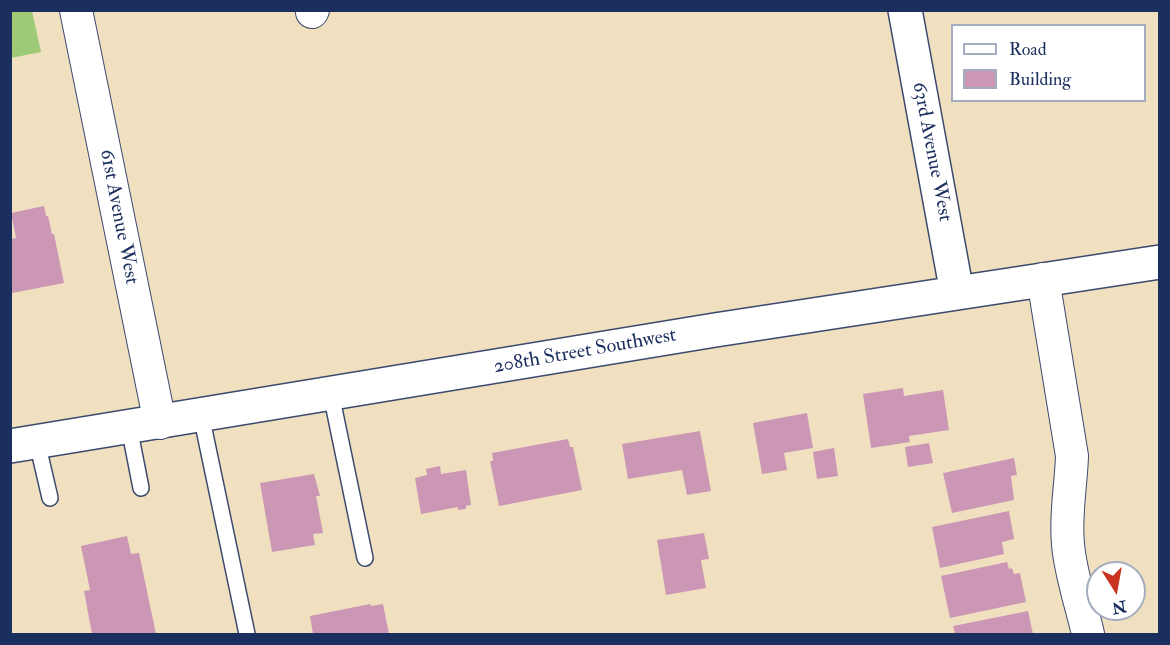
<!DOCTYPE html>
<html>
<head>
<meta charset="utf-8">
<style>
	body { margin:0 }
	#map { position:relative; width:1170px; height:645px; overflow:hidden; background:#f0e0c0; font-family:"IM FELL Double Pica",serif }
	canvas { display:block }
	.frame { position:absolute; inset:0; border:12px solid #1b2f5e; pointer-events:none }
	.legend { position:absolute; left:951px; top:24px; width:195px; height:78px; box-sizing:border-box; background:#fff; border:2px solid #a4acbf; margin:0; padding:8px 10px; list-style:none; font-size:18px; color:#1b2f5e }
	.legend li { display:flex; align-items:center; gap:12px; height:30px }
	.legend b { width:30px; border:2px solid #a4acbf }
	.north { position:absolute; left:1086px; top:561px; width:60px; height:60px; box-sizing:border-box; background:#fff; border:2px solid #a4acbf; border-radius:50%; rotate:169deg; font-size:16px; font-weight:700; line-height:24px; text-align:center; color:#1b2f5e }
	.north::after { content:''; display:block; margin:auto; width:21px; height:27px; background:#c8321e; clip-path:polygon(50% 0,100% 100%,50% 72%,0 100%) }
</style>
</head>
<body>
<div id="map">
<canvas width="1170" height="645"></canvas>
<div class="frame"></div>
<ul class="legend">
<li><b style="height:8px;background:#fff"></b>Road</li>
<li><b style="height:16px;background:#cb97b5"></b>Building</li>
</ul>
<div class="north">N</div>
</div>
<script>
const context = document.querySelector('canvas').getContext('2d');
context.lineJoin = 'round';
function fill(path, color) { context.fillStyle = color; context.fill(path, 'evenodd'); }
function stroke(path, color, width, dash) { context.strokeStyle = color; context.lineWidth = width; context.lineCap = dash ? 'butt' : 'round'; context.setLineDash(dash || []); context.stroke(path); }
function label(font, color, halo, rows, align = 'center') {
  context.font = font + ' "IM FELL Double Pica",serif'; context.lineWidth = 4.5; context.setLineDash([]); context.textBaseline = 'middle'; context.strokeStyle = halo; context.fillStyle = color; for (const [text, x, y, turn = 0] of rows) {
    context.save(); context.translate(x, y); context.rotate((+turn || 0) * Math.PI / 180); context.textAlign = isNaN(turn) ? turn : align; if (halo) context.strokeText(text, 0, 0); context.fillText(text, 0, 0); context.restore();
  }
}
fill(new Path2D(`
	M 11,10 L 32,11 L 41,52 L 11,58 Z`), '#9eca77');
fill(new Path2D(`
	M 44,206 L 46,216 L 48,216 L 52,234 L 54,234 L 64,283 L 12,293 L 10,284 L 10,239 L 16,238 L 11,213 Z
	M 903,388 L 904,396 L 943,390 L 949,430 L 909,436 L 910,442 L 871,448 L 863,394 Z
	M 807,413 L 813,448 L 784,453 L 787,470 L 762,474 L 753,423 Z
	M 700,431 L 711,491 L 687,495 L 682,470 L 628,479 L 622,444 Z
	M 568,439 L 570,447 L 573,447 L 582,490 L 499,506 L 490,461 L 493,461 L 492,453 Z
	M 929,443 L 933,463 L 908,467 L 905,447 Z
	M 834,448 L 838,476 L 817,479 L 813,452 Z
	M 1014,458 L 1017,475 L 1011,476 L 1014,500 L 952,513 L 943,473 Z
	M 440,466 L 441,474 L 466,470 L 471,505 L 466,506 L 466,509 L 458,510 L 458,507 L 421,514 L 415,478 L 427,475 L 426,469 Z
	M 314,474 L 320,496 L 316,496 L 323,533 L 313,534 L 315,545 L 272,552 L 260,483 Z
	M 1009,511 L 1014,539 L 1002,542 L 1004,554 L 940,568 L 932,527 Z
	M 704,533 L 709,559 L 701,560 L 706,588 L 666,595 L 657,540 Z
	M 127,536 L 131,554 L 139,553 L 156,634 L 92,634 L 84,591 L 90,590 L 81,546 Z
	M 1007,562 L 1009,569 L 1012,568 L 1014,574 L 1020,573 L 1026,602 L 950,618 L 941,576 Z
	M 370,604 L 371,606 L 383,604 L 389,634 L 313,634 L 310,616 Z
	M 1028,611 L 1033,634 L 955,634 L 953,626 Z`), '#cb97b5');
const service = new Path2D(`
	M 331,394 L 365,558
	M 201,415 L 247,634
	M 129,427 L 141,488
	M 37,442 L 50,498`);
const minor = new Path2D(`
	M 76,10 L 160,423
	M 312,12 L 313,10
	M 1043,279 L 1072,456 C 1071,486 1065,515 1068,544 C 1070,572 1082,607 1088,634`);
const tertiary = new Path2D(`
	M 905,10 L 957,293
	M 10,446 L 715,330 L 1160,262`);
stroke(service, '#3b4a6d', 18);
stroke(minor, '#3b4a6d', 34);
stroke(tertiary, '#3b4a6d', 36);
stroke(service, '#fff', 15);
stroke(minor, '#fff', 32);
stroke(tertiary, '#fff', 33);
label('20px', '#1b2f5e', '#fff', [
	["63rd Avenue West",931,152,79],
	["61st Avenue West",118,217,79],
	["208th Street Southwest",585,352,-10]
]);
</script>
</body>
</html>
